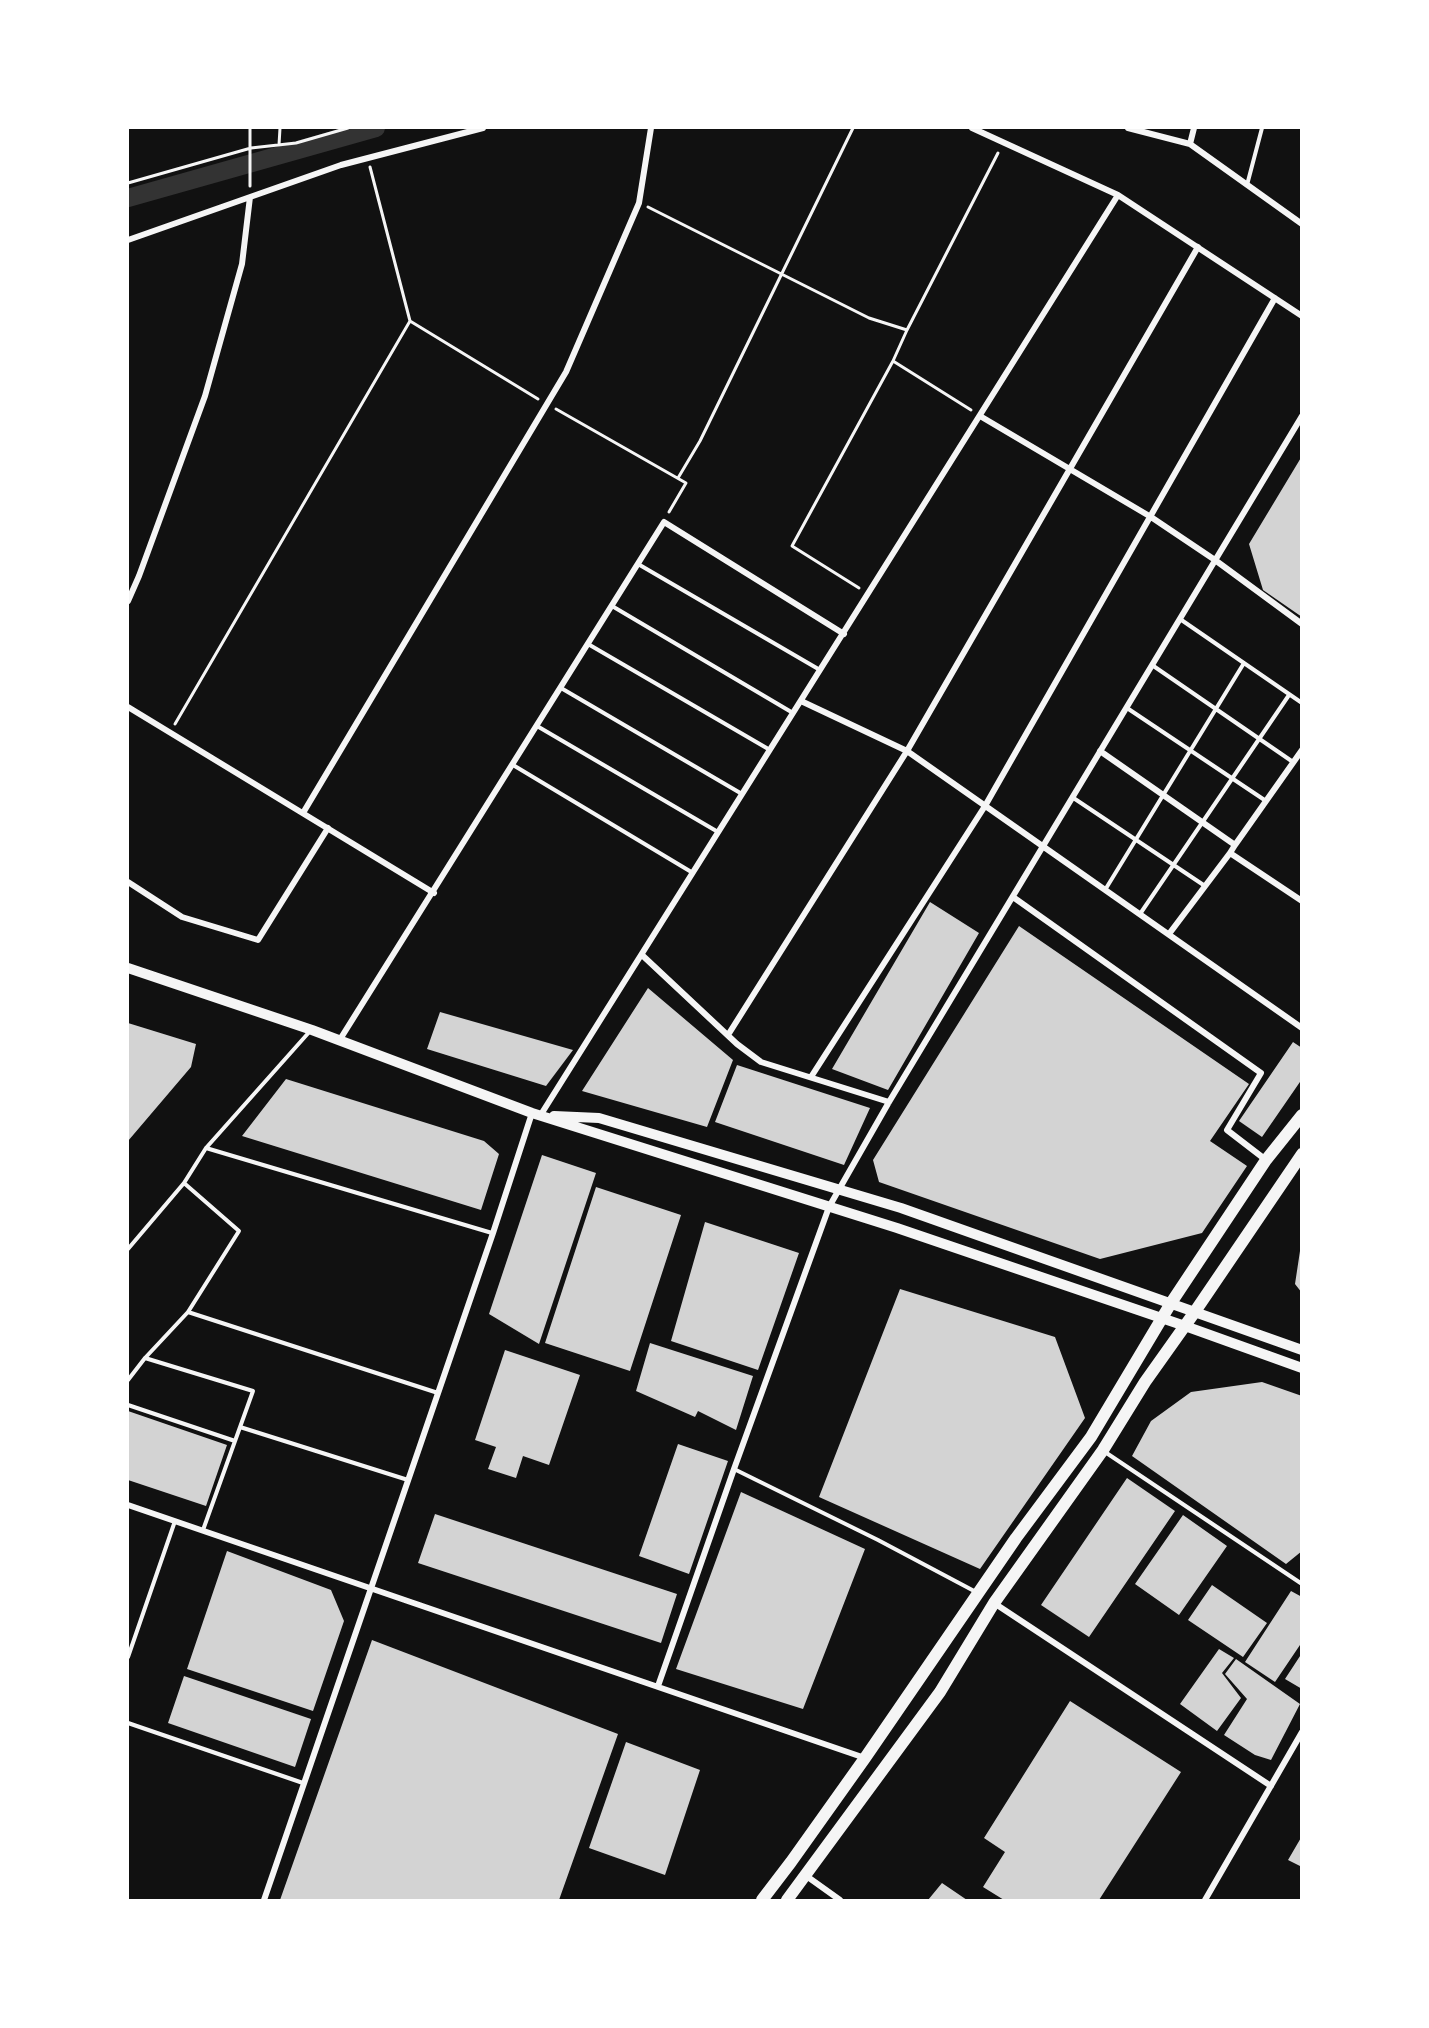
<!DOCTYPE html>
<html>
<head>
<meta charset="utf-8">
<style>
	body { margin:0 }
	#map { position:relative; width:1429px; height:2028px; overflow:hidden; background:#111; font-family:"Public Sans",sans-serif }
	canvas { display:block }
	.frame { position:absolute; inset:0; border:129px solid #fff; pointer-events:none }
</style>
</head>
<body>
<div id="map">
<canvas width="1429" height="2028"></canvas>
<div class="frame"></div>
</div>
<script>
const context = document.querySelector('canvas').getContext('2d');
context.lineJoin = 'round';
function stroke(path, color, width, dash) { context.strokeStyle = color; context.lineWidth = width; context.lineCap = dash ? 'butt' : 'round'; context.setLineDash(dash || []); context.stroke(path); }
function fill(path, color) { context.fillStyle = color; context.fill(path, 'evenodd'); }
stroke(new Path2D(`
	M 128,198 L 376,128`), '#333', 18);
fill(new Path2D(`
	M 1302,456 L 1302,617 L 1263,590 L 1249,544 Z
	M 930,902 L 979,933 L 888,1090 L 832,1069 Z
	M 1019,926 L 1249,1084 L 1210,1141 L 1247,1166 L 1202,1233 L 1100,1259 L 879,1182 L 873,1160 Z
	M 648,988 L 733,1060 L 707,1127 L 582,1091 Z
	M 440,1012 L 573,1050 L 546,1086 L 427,1049 Z
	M 128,1023 L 196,1044 L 191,1067 L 128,1141 Z
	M 1293,1042 L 1302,1048 L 1302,1079 L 1262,1137 L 1239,1121 Z
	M 737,1065 L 870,1108 L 844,1165 L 715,1122 Z
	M 286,1079 L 484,1141 L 499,1154 L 481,1210 L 242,1136 Z
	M 542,1155 L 596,1173 L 539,1344 L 489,1314 Z
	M 596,1187 L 681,1215 L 630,1371 L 545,1343 Z
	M 705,1222 L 799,1253 L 758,1370 L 671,1341 Z
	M 1300,1251 L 1302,1251 L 1302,1293 L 1295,1284 Z
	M 900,1289 L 1055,1337 L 1085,1418 L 980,1569 L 819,1497 Z
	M 650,1343 L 753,1376 L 736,1430 L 698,1411 L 695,1417 L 636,1391 Z
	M 505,1350 L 580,1375 L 549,1465 L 523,1456 L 516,1478 L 488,1469 L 496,1447 L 475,1440 Z
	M 1262,1382 L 1302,1396 L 1302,1551 L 1286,1564 L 1132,1456 L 1151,1421 L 1191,1392 Z
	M 128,1411 L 227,1445 L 206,1506 L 128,1480 Z
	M 678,1444 L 728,1461 L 689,1574 L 639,1556 Z
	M 1127,1478 L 1175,1511 L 1089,1637 L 1041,1605 Z
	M 741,1492 L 865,1549 L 803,1709 L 676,1669 Z
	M 435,1514 L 677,1594 L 661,1643 L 418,1563 Z
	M 1183,1515 L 1227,1546 L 1179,1615 L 1135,1584 Z
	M 227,1551 L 331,1590 L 344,1621 L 313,1711 L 187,1669 Z
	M 1212,1585 L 1267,1623 L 1243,1657 L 1188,1620 Z
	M 1291,1591 L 1302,1597 L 1302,1642 L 1275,1682 L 1245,1662 Z
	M 372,1640 L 618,1734 L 559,1900 L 280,1900 Z
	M 1219,1649 L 1234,1658 L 1222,1673 L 1241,1698 L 1217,1731 L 1180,1704 Z
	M 1302,1653 L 1302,1689 L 1285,1679 Z
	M 1236,1659 L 1300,1704 L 1271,1760 L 1255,1755 L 1224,1735 L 1247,1699 L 1225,1674 Z
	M 184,1676 L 311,1719 L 295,1767 L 168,1723 Z
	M 1070,1701 L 1181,1772 L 1099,1900 L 1004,1900 L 983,1887 L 1005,1852 L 984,1838 Z
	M 626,1742 L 700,1770 L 665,1875 L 589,1848 Z
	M 1302,1836 L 1302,1867 L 1288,1860 Z
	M 942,1883 L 967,1900 L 928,1900 Z`), '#d3d3d3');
stroke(new Path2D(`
	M 250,128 L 250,186
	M 279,145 L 280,128
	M 370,167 L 410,321 L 538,399
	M 128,183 L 251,148 L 296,143 L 348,128
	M 648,207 L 869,318 L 907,330 L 893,361 L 971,410
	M 907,330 L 998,153
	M 556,409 L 686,483 L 669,512
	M 678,478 L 700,441 L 853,128
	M 859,588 L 792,546 L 893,361
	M 175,724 L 410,321`), '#f5f5f5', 3);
stroke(new Path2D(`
	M 1247,185 L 1262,128
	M 638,564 L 820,670
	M 612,606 L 793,713
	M 1180,619 L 1302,703
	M 588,644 L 770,750
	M 1152,665 L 1293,762
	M 561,688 L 742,794
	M 1127,708 L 1266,801
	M 537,726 L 718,832
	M 513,765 L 693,873
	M 1072,797 L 1205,886
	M 1105,890 L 1244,663
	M 1140,914 L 1289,695
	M 206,1148 L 492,1233
	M 128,1249 L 184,1183 L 206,1148 L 311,1030
	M 188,1312 L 438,1393
	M 145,1358 L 253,1391 L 203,1530
	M 128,1380 L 145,1358 L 188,1312 L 239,1231 L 184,1183
	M 128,1405 L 235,1441
	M 240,1427 L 408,1480
	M 1105,1452 L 1302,1584
	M 734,1469 L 878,1540 L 976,1592
	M 128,1657 L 175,1521
	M 128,1723 L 303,1783`), '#f5f5f5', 4);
stroke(new Path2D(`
	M 972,128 L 1118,195 L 1302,316
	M 1128,128 L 1190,144 L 1302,224
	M 1190,144 L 1194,128
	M 128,240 L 341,165 L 483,128
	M 980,416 L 1151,517 L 1215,560 L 1302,624
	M 128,601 L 139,576 L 205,396 L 242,264 L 250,197
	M 801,701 L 907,751 L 1302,1028
	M 128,707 L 434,893
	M 1100,751 L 1235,845 L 1230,853 L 1302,901
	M 303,813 L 566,372 L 639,203 L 651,128
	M 1235,845 L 1302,750
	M 128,882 L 182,917 L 258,940 L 328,828
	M 1013,897 L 1261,1073 L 1227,1130 L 1266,1160
	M 1169,934 L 1230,853
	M 642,955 L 737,1044 L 761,1062 L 889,1102
	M 728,1035 L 907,751 L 1198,247
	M 339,1041 L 664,522 L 844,634
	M 811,1077 L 985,806 L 1275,298
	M 540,1116 L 1118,195
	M 128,1505 L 865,1758
	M 994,1603 L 1271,1786
	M 658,1686 L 734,1469 L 829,1207 L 889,1102 L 1302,416
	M 805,1875 L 840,1900
	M 264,1900 L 493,1233 L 532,1113
	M 1205,1900 L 1302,1732`), '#f5f5f5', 6);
stroke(new Path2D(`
	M 128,968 L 312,1030 L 532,1113 L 897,1228 L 1185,1326 L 1302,1368
	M 554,1116 L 599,1118 L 901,1208 L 1302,1350`), '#f5f5f5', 10);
stroke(new Path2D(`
	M 762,1900 L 791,1862 L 865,1758 L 1016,1538 L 1091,1437 L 1171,1303 L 1266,1160 L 1302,1115
	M 787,1900 L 940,1692 L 994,1603 L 1103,1450 L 1145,1382 L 1194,1313 L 1302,1154`), '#f5f5f5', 12);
</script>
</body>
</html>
